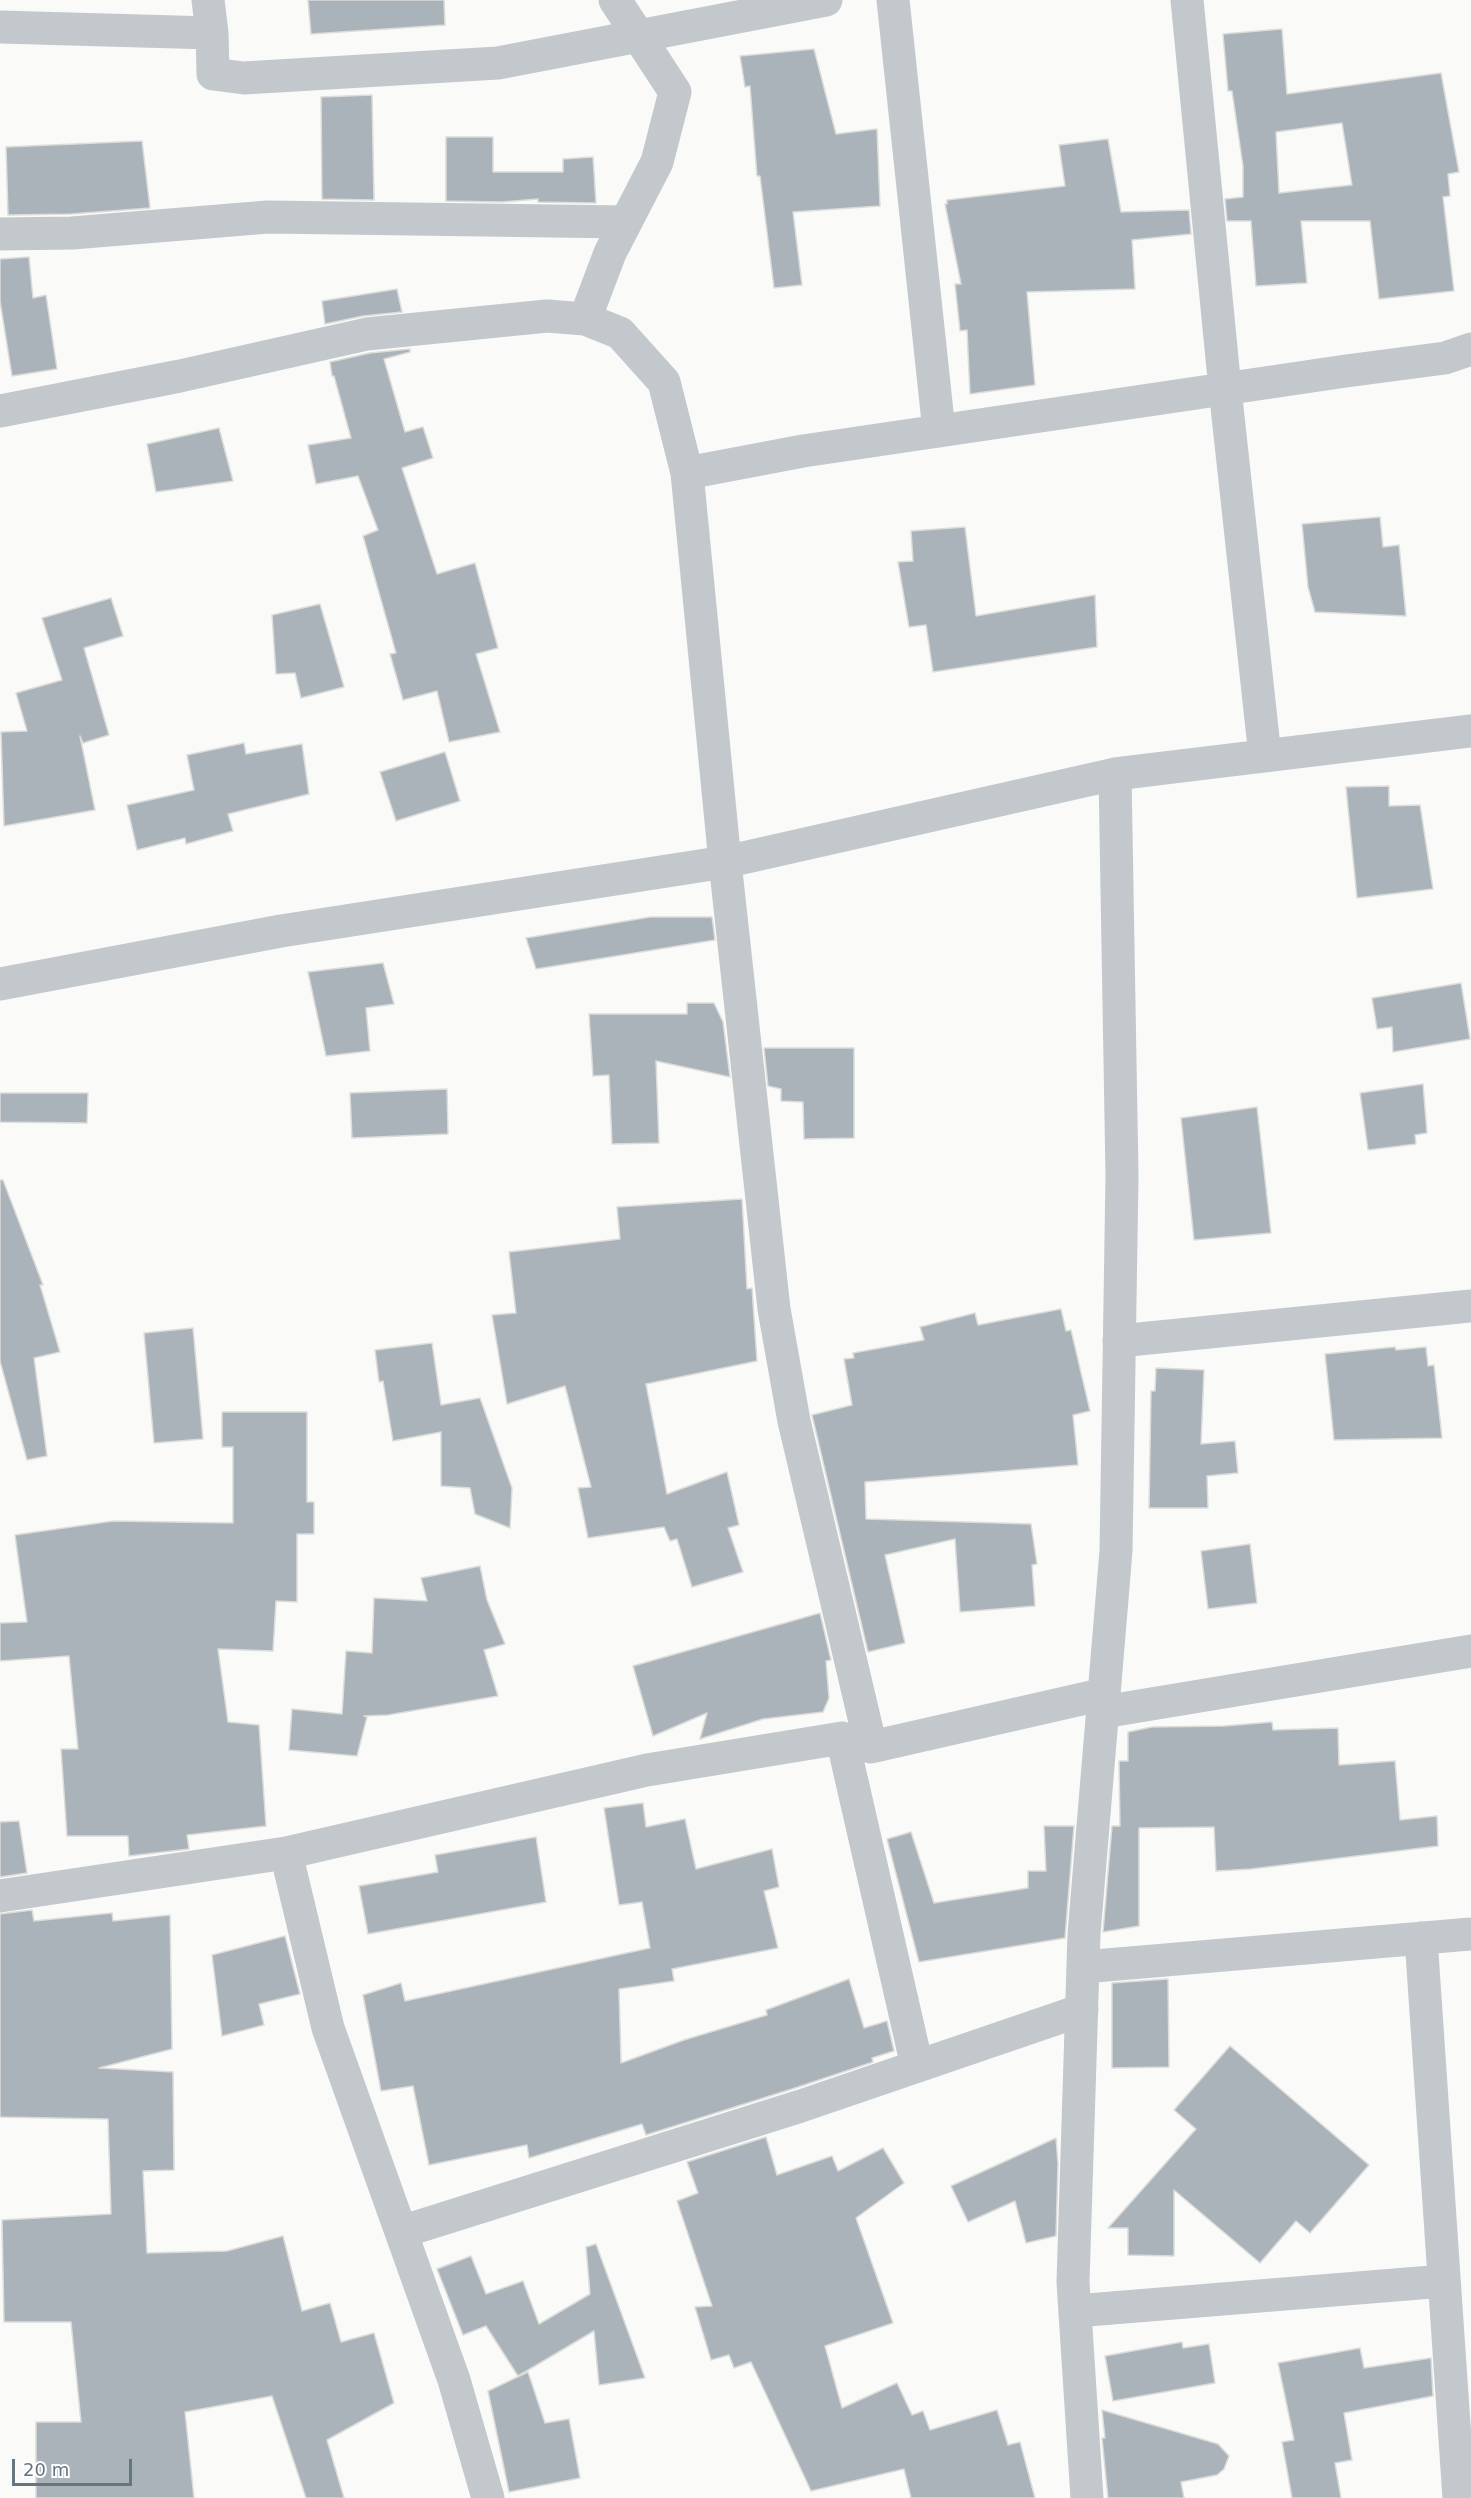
<!DOCTYPE html>
<html>
<head>
<meta charset="utf-8">
<style>
	body { margin:0 }
	#map { position:relative; width:1471px; height:2498px; overflow:hidden; background:#fafaf8; font-family:"DejaVu Sans",sans-serif }
	canvas { display:block }
	.scale { position:absolute; left:12px; top:2459px; width:120px; height:27px; box-sizing:border-box; border:3px solid #657683; border-top:0; padding-left:8px; font-size:18px; line-height:21px; white-space:nowrap; color:#657683; -webkit-text-stroke:4px #fff; paint-order:stroke }
</style>
</head>
<body>
<div id="map">
<canvas width="1471" height="2498"></canvas>
<div class="scale">20 m</div>
</div>
<script>
const context = document.querySelector('canvas').getContext('2d');
context.lineJoin = 'round';
function fill(path, color) { context.fillStyle = color; context.fill(path, 'evenodd'); }
function stroke(path, color, width, dash) { context.strokeStyle = color; context.lineWidth = width; context.lineCap = dash ? 'butt' : 'round'; context.setLineDash(dash || []); context.stroke(path); }
const building = new Path2D(`
	M 308,0 L 444,0 L 445,25 L 311,34 Z
	M 1282,29 L 1287,94 L 1441,73 L 1459,172 L 1448,174 L 1450,196 L 1443,197 L 1454,291 L 1379,299 L 1370,221 L 1301,221 L 1307,283 L 1256,286 L 1251,221 L 1227,221 L 1225,199 L 1243,197 L 1243,166 L 1232,91 L 1228,91 L 1223,34 ZM 1342,123 L 1352,185 L 1279,193 L 1276,132 Z
	M 814,49 L 836,134 L 877,129 L 880,206 L 793,212 L 802,285 L 774,288 L 760,176 L 757,176 L 750,86 L 745,87 L 740,56 Z
	M 372,95 L 374,200 L 322,199 L 321,97 Z
	M 446,137 L 493,137 L 493,172 L 563,172 L 563,159 L 593,157 L 596,203 L 538,202 L 538,199 L 502,202 L 446,201 Z
	M 1108,139 L 1121,212 L 1189,210 L 1191,234 L 1132,240 L 1135,289 L 1027,292 L 1035,385 L 970,394 L 967,330 L 960,331 L 955,284 L 961,284 L 945,204 L 947,204 L 947,200 L 1065,186 L 1059,145 Z
	M 142,141 L 150,208 L 71,214 L 8,215 L 6,147 Z
	M 29,257 L 33,298 L 46,295 L 57,369 L 12,376 L 0,301 L 0,259 Z
	M 397,289 L 402,312 L 363,316 L 325,324 L 322,301 Z
	M 410,349 L 410,352 L 384,359 L 405,432 L 423,427 L 433,458 L 402,468 L 437,574 L 475,563 L 498,648 L 476,654 L 500,732 L 449,742 L 437,691 L 403,700 L 390,654 L 396,653 L 363,536 L 378,530 L 358,476 L 316,484 L 308,445 L 351,438 L 334,376 L 332,376 L 330,362 L 370,353 Z
	M 219,428 L 233,481 L 156,492 L 147,444 Z
	M 1380,517 L 1383,547 L 1399,545 L 1406,616 L 1315,612 L 1308,587 L 1302,524 Z
	M 965,527 L 976,616 L 1095,595 L 1097,647 L 933,672 L 926,625 L 909,627 L 898,562 L 913,561 L 911,531 Z
	M 111,598 L 123,636 L 84,648 L 109,735 L 83,743 L 80,736 L 95,810 L 4,826 L 1,732 L 27,731 L 16,693 L 62,680 L 42,618 Z
	M 320,604 L 344,687 L 301,698 L 295,673 L 276,674 L 272,615 Z
	M 244,743 L 246,754 L 302,744 L 309,794 L 228,814 L 233,831 L 186,844 L 185,838 L 137,850 L 127,805 L 194,790 L 187,755 Z
	M 445,752 L 460,801 L 396,821 L 380,772 Z
	M 1389,786 L 1389,806 L 1420,805 L 1433,889 L 1357,898 L 1346,787 Z
	M 650,917 L 712,917 L 715,940 L 536,969 L 526,938 Z
	M 383,963 L 394,1004 L 366,1008 L 370,1051 L 326,1056 L 308,972 Z
	M 1461,983 L 1470,1039 L 1393,1052 L 1392,1027 L 1377,1029 L 1372,998 Z
	M 687,1003 L 714,1003 L 723,1022 L 730,1077 L 656,1061 L 659,1143 L 612,1144 L 609,1075 L 593,1076 L 589,1014 L 687,1014 Z
	M 764,1048 L 854,1048 L 854,1138 L 804,1139 L 803,1102 L 781,1101 L 781,1089 L 768,1086 Z
	M 1423,1084 L 1427,1133 L 1415,1135 L 1416,1144 L 1368,1150 L 1360,1093 Z
	M 447,1089 L 448,1134 L 352,1138 L 350,1093 Z
	M 0,1093 L 88,1093 L 87,1123 L 0,1122 Z
	M 1257,1107 L 1271,1233 L 1194,1240 L 1181,1118 Z
	M 0,1180 L 3,1180 L 43,1285 L 40,1285 L 60,1352 L 34,1358 L 47,1456 L 27,1460 L 0,1361 Z
	M 742,1199 L 747,1289 L 752,1288 L 757,1361 L 646,1384 L 667,1494 L 727,1472 L 739,1525 L 728,1528 L 743,1572 L 692,1587 L 677,1539 L 670,1541 L 664,1527 L 588,1538 L 578,1488 L 591,1487 L 565,1386 L 507,1404 L 492,1315 L 516,1313 L 509,1252 L 620,1239 L 617,1207 Z
	M 1061,1309 L 1066,1331 L 1071,1330 L 1090,1411 L 1073,1415 L 1078,1465 L 865,1482 L 866,1519 L 1031,1524 L 1037,1564 L 1032,1565 L 1035,1606 L 960,1612 L 955,1539 L 885,1555 L 905,1643 L 868,1652 L 812,1415 L 852,1405 L 844,1359 L 854,1358 L 853,1353 L 924,1340 L 920,1327 L 975,1313 L 978,1325 Z
	M 193,1328 L 203,1439 L 154,1443 L 144,1333 Z
	M 432,1343 L 441,1405 L 480,1398 L 512,1488 L 510,1528 L 475,1514 L 470,1488 L 441,1486 L 441,1432 L 393,1441 L 383,1381 L 379,1382 L 375,1350 Z
	M 1395,1347 L 1396,1350 L 1426,1347 L 1428,1366 L 1434,1365 L 1442,1438 L 1334,1440 L 1325,1354 Z
	M 1156,1368 L 1204,1370 L 1201,1444 L 1235,1441 L 1238,1473 L 1207,1476 L 1208,1508 L 1149,1508 L 1151,1391 L 1155,1391 Z
	M 222,1412 L 307,1412 L 307,1502 L 314,1502 L 314,1534 L 297,1534 L 297,1602 L 276,1601 L 273,1651 L 218,1649 L 228,1722 L 259,1725 L 266,1826 L 187,1835 L 189,1849 L 129,1856 L 128,1836 L 67,1836 L 61,1749 L 78,1749 L 69,1656 L 0,1661 L 0,1623 L 27,1622 L 15,1535 L 113,1521 L 233,1523 L 233,1447 L 222,1447 Z
	M 1250,1544 L 1257,1603 L 1208,1609 L 1201,1551 Z
	M 480,1566 L 487,1600 L 505,1644 L 484,1650 L 498,1696 L 388,1715 L 364,1716 L 367,1717 L 357,1756 L 289,1750 L 292,1709 L 342,1714 L 346,1651 L 372,1653 L 374,1598 L 427,1601 L 421,1578 Z
	M 820,1613 L 831,1660 L 826,1661 L 829,1698 L 823,1712 L 763,1719 L 700,1739 L 707,1713 L 653,1736 L 633,1666 Z
	M 1272,1722 L 1273,1730 L 1338,1728 L 1339,1765 L 1395,1761 L 1400,1820 L 1437,1816 L 1438,1846 L 1251,1869 L 1216,1871 L 1214,1827 L 1139,1828 L 1139,1926 L 1103,1932 L 1112,1826 L 1120,1826 L 1119,1761 L 1128,1761 L 1128,1732 L 1152,1727 L 1224,1726 Z
	M 643,1803 L 646,1827 L 685,1819 L 696,1869 L 772,1849 L 779,1887 L 764,1891 L 778,1948 L 672,1969 L 674,1981 L 619,1989 L 621,2063 L 684,2040 L 767,2015 L 766,2010 L 849,1979 L 864,2028 L 887,2021 L 894,2051 L 872,2058 L 873,2062 L 795,2088 L 646,2135 L 642,2124 L 529,2158 L 527,2145 L 429,2165 L 413,2086 L 381,2091 L 363,1995 L 401,1983 L 405,2001 L 650,1948 L 642,1902 L 619,1905 L 604,1808 Z
	M 19,1821 L 27,1873 L 0,1877 L 0,1822 Z
	M 1044,1826 L 1074,1826 L 1065,1938 L 919,1962 L 887,1839 L 911,1832 L 934,1903 L 1028,1888 L 1028,1871 L 1046,1871 Z
	M 536,1837 L 546,1902 L 368,1934 L 359,1886 L 438,1872 L 435,1855 Z
	M 32,1910 L 34,1921 L 112,1913 L 113,1921 L 170,1915 L 172,2049 L 99,2068 L 173,2072 L 174,2170 L 143,2171 L 147,2253 L 227,2251 L 283,2236 L 302,2311 L 330,2303 L 341,2342 L 374,2333 L 394,2403 L 327,2440 L 344,2498 L 306,2498 L 272,2396 L 185,2412 L 194,2498 L 36,2498 L 36,2422 L 81,2422 L 71,2322 L 4,2322 L 2,2220 L 111,2214 L 108,2119 L 0,2117 L 0,1914 Z
	M 285,1936 L 300,1994 L 259,2004 L 264,2025 L 222,2036 L 212,1955 Z
	M 1168,1979 L 1169,2067 L 1112,2068 L 1112,1983 Z
	M 1230,2046 L 1369,2165 L 1310,2233 L 1296,2221 L 1260,2263 L 1174,2190 L 1174,2256 L 1128,2255 L 1128,2228 L 1108,2228 L 1196,2129 L 1174,2110 Z
	M 766,2137 L 777,2175 L 832,2156 L 838,2171 L 883,2148 L 904,2183 L 856,2218 L 893,2323 L 825,2346 L 842,2408 L 897,2383 L 912,2415 L 923,2411 L 930,2430 L 997,2410 L 1008,2445 L 1020,2442 L 1035,2498 L 911,2498 L 904,2469 L 811,2491 L 751,2362 L 734,2368 L 729,2355 L 711,2360 L 695,2307 L 712,2306 L 677,2201 L 698,2193 L 687,2162 Z
	M 1056,2138 L 1058,2164 L 1056,2236 L 1026,2243 L 1015,2201 L 968,2222 L 951,2186 Z
	M 596,2244 L 645,2378 L 599,2385 L 594,2331 L 518,2376 L 486,2326 L 463,2335 L 437,2269 L 471,2256 L 486,2294 L 523,2281 L 539,2324 L 590,2294 L 586,2247 Z
	M 1182,2342 L 1183,2348 L 1209,2344 L 1215,2383 L 1113,2401 L 1105,2356 Z
	M 1360,2348 L 1364,2368 L 1431,2358 L 1433,2396 L 1344,2413 L 1352,2460 L 1335,2463 L 1341,2498 L 1292,2498 L 1282,2442 L 1294,2440 L 1278,2363 Z
	M 528,2372 L 545,2423 L 569,2419 L 580,2478 L 509,2492 L 488,2391 Z
	M 1102,2410 L 1218,2444 L 1229,2456 L 1224,2469 L 1217,2475 L 1181,2482 L 1184,2498 L 1108,2498 L 1102,2438 L 1105,2438 Z`);
fill(building, '#aab3b9');
stroke(building, '#dcdcda', 1.5);
stroke(new Path2D(`
	M 208,0 L 212,33
	M 893,0 L 939,431
	M 1187,0 L 1225,389 L 1265,756
	M 0,27 L 212,33 L 213,74 L 244,78 L 498,63 L 826,0
	M 0,234 L 72,233 L 268,217 L 626,222
	M 585,319 L 610,253 L 657,162 L 675,92 L 615,0
	M 0,411 L 180,376 L 367,334 L 547,316 L 585,319 L 620,333 L 664,382 L 687,473 L 725,862 L 774,1309 L 794,1421 L 871,1747
	M 687,473 L 803,451 L 1346,371 L 1445,358 L 1471,349
	M 0,984 L 281,931 L 725,862 L 1115,774 L 1471,731
	M 1119,1341 L 1471,1306
	M 1103,1712 L 1471,1651
	M 842,1738 L 917,2066
	M 286,1853 L 328,2028 L 454,2380 L 488,2498
	M 0,1896 L 286,1853 L 647,1770 L 842,1738 L 871,1747 L 1104,1694
	M 1421,1938 L 1459,2498
	M 1083,1967 L 1471,1934
	M 401,2232 L 801,2106 L 1082,2010
	M 1075,2311 L 1444,2281
	M 1087,2498 L 1073,2282 L 1084,1934 L 1116,1551 L 1122,1176 L 1115,774`), '#c3c8cc', 33);
</script>
</body>
</html>
